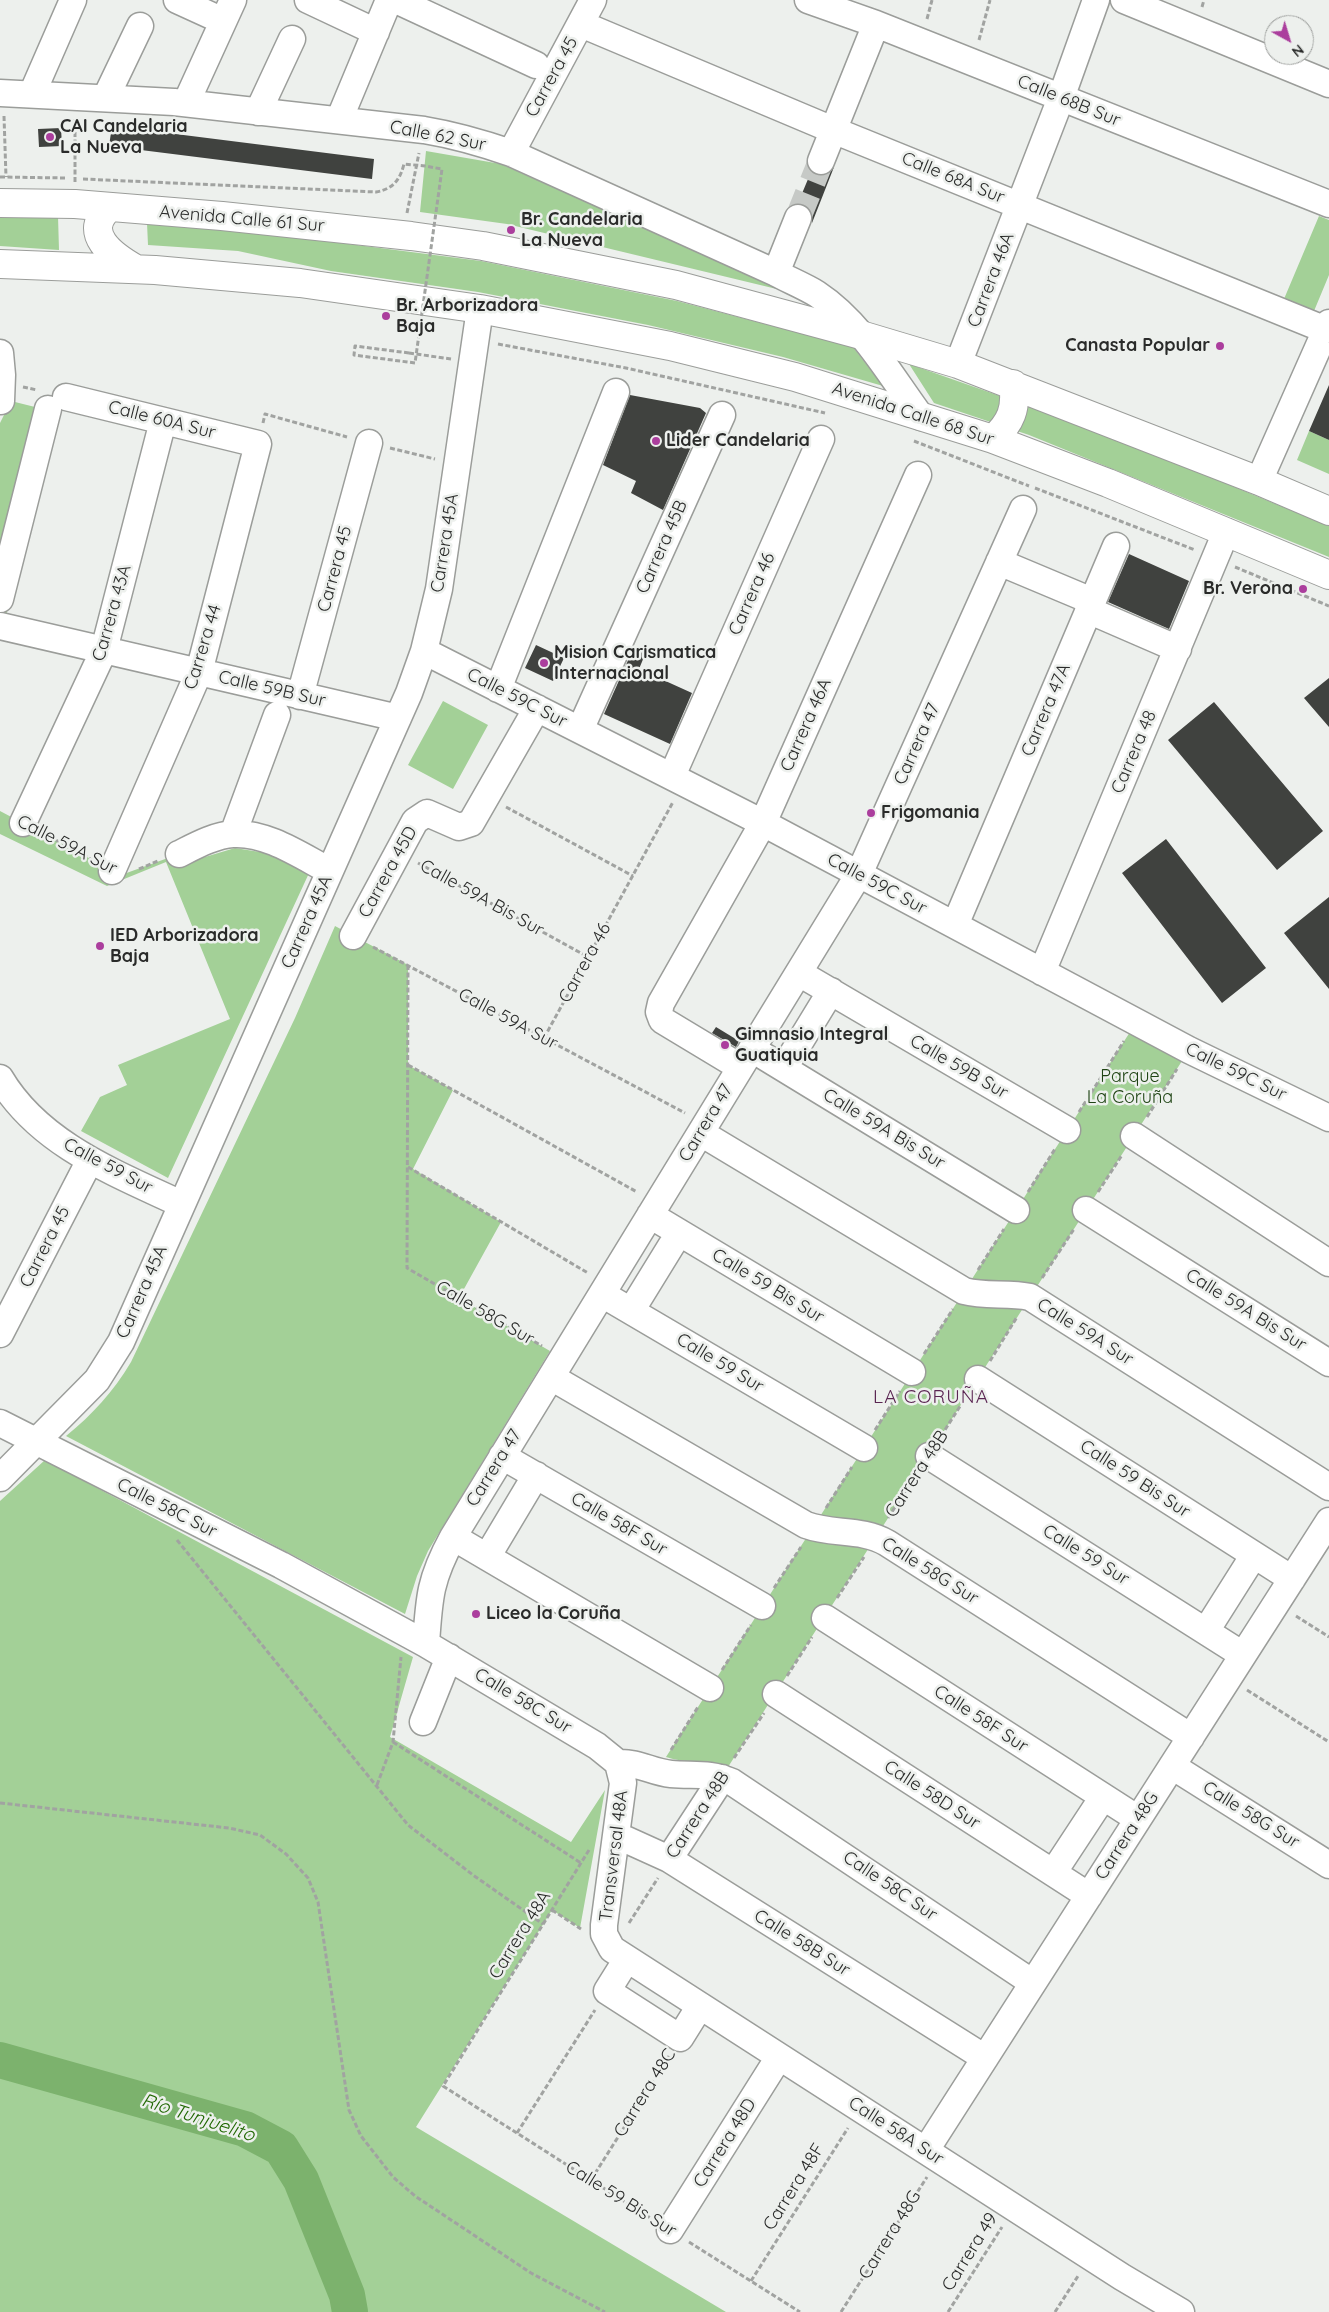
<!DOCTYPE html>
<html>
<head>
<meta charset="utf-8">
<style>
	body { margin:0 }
	#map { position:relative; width:1329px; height:2312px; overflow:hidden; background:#edf0ed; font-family:Quicksand,sans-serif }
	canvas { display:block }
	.north { position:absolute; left:1264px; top:15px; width:50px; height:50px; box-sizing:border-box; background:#edf0ed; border:1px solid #9fa19f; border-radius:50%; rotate:141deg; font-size:14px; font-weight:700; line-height:20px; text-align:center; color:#2a2b2a }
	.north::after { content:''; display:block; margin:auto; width:18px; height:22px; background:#ab3e9d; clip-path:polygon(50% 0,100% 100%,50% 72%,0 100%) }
</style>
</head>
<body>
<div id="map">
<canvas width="1329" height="2312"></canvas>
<div class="north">N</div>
</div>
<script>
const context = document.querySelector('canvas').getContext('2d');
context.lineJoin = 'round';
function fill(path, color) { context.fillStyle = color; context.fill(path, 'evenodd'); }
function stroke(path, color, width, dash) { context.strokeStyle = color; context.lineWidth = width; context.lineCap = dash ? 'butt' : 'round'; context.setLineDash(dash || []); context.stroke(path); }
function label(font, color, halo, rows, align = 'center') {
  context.font = font + ' Quicksand,sans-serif'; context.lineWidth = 5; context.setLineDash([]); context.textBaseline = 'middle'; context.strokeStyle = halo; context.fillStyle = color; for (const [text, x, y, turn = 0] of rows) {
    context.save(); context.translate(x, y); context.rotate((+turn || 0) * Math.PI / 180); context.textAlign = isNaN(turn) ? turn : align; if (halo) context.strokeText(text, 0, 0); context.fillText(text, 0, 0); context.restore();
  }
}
fill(new Path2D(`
	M 426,151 L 501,164 L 785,291 L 507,224 L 420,212 Z
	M 0,215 L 58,216 L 59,250 L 0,246 Z
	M 1319,216 L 1329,220 L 1329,275 L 1314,311 L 1284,299 Z
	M 147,223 L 248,231 L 481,261 L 677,301 L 853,347 L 883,386 L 783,357 L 648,325 L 478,292 L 331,271 L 238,251 L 148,245 Z
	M 909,364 L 1094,429 L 1329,526 L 1329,557 L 1029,435 L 934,403 Z
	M 11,401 L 55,412 L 6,616 L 0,615 L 0,423 Z
	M 1309,431 L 1329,440 L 1329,474 L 1297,460 Z
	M 443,701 L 488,725 L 453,789 L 408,765 Z
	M 0,811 L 121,875 L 179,854 L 185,863 L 235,848 L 266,853 L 310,871 L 168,1178 L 81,1131 L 100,1097 L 127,1085 L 118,1065 L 230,1019 L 166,862 L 107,886 L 0,834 Z
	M 335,926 L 408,965 L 408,1065 L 453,1090 L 413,1169 L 501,1222 L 459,1298 L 550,1351 L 428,1551 L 417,1576 L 405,1614 L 66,1436 C 93,1414 113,1392 131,1362 L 295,1018 Z
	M 1130,1032 L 1182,1061 L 728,1767 C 708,1760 687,1764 666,1757 Z
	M 45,1460 L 413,1657 L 390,1737 L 571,1842 L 605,1790 L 580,1928 L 552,1910 L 416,2127 L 726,2312 L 0,2312 L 0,1501 Z`), '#a3d097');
stroke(new Path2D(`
	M 0,2060 L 245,2129 L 281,2148 L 301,2180 L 347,2295 L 350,2312`), '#7cb26d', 36);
fill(new Path2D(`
	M 112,126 L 374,159 L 372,179 L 109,146 Z
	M 61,128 L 62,146 L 39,147 L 38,129 Z
	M 834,167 L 812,223 L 810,209 L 798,203 L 811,172 L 824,176 Z
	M 1329,385 L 1329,440 L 1309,431 Z
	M 630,395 L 700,408 L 706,413 L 663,510 L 631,493 L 636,481 L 603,465 Z
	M 1129,554 L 1189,581 L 1169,629 L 1108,602 Z
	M 536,645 L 564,658 L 553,681 L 525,668 Z
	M 634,647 L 646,652 L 639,669 L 692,693 L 670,744 L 604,714 Z
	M 1329,678 L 1329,727 L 1304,698 Z
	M 1214,702 L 1323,831 L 1277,870 L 1168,740 Z
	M 1166,839 L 1266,968 L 1222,1003 L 1122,873 Z
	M 1329,897 L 1329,989 L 1284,933 Z
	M 716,1027 L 739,1041 L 736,1047 L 712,1033 Z`), '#40423f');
stroke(new Path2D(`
	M 798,218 L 821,161`), '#c6c9c6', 26, [26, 13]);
const minor = new Path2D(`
	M 177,0 L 223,21
	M 308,0 L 376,32
	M 396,0 L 536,65
	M 808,0 L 876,24 L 1329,204
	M 1124,0 L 1329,84
	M 581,24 L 833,130 L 1326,330
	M 0,93 L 174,102 L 424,130 C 454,135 482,143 511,153 L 776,273 C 789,280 804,286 817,294 C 861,323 890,375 921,417
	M 32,94 L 73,0
	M 106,97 L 140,26
	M 186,103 L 233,0
	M 258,112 L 292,39
	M 339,120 L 389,0
	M 511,153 L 593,0
	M 821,161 L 876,24
	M 776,273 L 798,218
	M 0,353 L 2,375 L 1,401
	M 958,364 L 1061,98 L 1096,0
	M 66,397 L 258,444 L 199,672 L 112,871
	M 1259,481 L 1329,323
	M 999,562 L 1092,601
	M 0,599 L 48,409
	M 1088,610 L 1178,649
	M 0,626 L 398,718
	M 424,651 L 763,823 L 1189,1050 L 1329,1118
	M 498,689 L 616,392
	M 300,696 L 369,443
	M 580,730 L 722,415
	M 672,776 L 821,439
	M 23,823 L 104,650 L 163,421
	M 233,834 L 277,715
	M 179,854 C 195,846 215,835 233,834 C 267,832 301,856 330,871
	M 955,925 L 1116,546
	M 353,936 L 415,821 L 427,813 L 459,827 L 471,823 L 537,708
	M 1042,972 L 1226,532
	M 799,973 L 1067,1130
	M 752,1049 L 1016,1210
	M 740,1067 L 662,1020 L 659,1012 L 661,1003 L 763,823 L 918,475
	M 784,1068 L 831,991
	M 0,1078 C 39,1144 115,1173 181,1204
	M 701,1133 L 964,1291 C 986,1297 1008,1292 1030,1297 L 1329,1487
	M 1134,1136 L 1329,1263
	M 1086,1210 L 1329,1363
	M 650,1215 L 912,1372
	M 602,1294 L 864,1448
	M 631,1311 L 679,1233
	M 0,1334 L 90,1160
	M 551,1377 L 806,1525 C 833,1535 861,1528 887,1543 L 1191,1737
	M 978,1379 L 1292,1579
	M 0,1423 L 281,1565 L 426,1644 L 597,1746 L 618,1763 L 623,1783 L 604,1925 L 604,1934 L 612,1949 L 1122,2277 L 1181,2312
	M 502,1456 L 762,1606
	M 929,1456 L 1243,1655
	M 0,1478 L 97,1380 L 121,1342 L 409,693 L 424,651 L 439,589 L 480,309
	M 453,1537 L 710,1688
	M 487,1557 L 536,1475
	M 825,1618 L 1138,1819
	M 1206,1631 L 1254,1555
	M 426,1644 C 429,1597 430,1579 453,1537 L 859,874 L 1023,509
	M 776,1694 L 1089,1896
	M 423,1722 L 449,1657
	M 618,1763 C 639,1762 651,1772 671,1774 C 694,1776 709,1772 732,1782 L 1033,1983
	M 1172,1766 L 1329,1865
	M 616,1835 L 669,1859 L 985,2058
	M 669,1859 L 722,1778
	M 1053,1873 L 1103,1797
	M 627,1959 L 607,1991 L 680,2038 L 700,2006
	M 926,2150 L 1329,1521
	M 670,2230 L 779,2057`);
const major = new Path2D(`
	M 0,203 L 75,204 L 222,216 L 411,236 L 483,246 L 676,285 L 861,335 L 958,364 L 1259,481 L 1329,511
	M 110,207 C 80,233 113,256 136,269
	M 0,264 L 155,270 L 300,283 L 480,309 L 670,346 L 795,377 L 993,439 L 1108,483 L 1329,575
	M 993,439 C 1011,423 1017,408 1013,384`);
stroke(minor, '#9b9d9a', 29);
stroke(major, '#9b9d9a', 30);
stroke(new Path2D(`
	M 1202,7 L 1204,0
	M 927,19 L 932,0
	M 979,40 L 990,0
	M 4,116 L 6,177
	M 0,177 L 67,178
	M 83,179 L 376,192 C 393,189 400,180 404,164 L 425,166
	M 75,182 L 75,119
	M 407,213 L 419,153
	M 498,344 L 626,368 L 825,413
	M 409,353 L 451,359
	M 23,387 L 37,390
	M 263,423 L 265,414 L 347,437
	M 914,441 L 1029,486
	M 390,448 L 435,459
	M 1035,488 L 1195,550
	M 1235,567 L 1329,606
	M 506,807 L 633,876
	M 43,833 L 92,860
	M 418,863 L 588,957
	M 139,869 L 158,861
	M 373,947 L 685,1113
	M 408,965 L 407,1268 L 542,1346
	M 544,1038 L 673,802
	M 408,1065 L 637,1192
	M 1079,1112 L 1124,1041
	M 1147,1117 L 1177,1069
	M 408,1167 L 588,1273
	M 1028,1192 L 1055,1149
	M 1098,1192 L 1122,1155
	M 978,1270 L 1004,1229
	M 1042,1278 L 1074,1229
	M 924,1354 L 953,1309
	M 990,1361 L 1017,1317
	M 875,1430 L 900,1391
	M 941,1436 L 966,1397
	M 826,1508 L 852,1467
	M 888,1518 L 916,1475
	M 177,1540 L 408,1825 L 473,1875 L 543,1924
	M 774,1588 L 801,1547
	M 837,1598 L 864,1557
	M 1296,1616 L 1329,1637
	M 722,1670 L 751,1625
	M 787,1676 L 812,1637
	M 1247,1690 L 1329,1742
	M 393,1742 L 581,1863
	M 671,1750 L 698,1707
	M 734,1758 L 764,1713
	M 377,1785 L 393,1742 L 401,1657
	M 0,1803 L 229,1828 L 260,1835 L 286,1854 L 308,1878 L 318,1902 L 349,2110 L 361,2136 L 393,2177 L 415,2196 L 531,2273 L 605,2312
	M 589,1850 L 443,2086 L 652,2219
	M 552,1910 L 581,1929
	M 629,1923 L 658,1878
	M 517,2133 L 595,2010
	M 591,2180 L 669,2056
	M 689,2242 L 800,2312
	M 751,2281 L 848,2128
	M 841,2312 L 927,2177
	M 948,2312 L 1002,2227
	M 1055,2312 L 1078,2276`), '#a1a3a1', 3, [5, 2.5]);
stroke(minor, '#fff', 26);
stroke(major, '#fff', 28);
stroke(new Path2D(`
	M 409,353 L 355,346 L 354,355 L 415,363 L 442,169 L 425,166`), '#a1a3a1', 3, [5, 2.5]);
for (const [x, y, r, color] of [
	[50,137,5,"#ab3e9d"],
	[511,230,5,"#ab3e9d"],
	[386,316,5,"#ab3e9d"],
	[1220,346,5,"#ab3e9d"],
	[656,441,5,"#ab3e9d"],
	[1303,589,5,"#ab3e9d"],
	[544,663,5,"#ab3e9d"],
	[871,813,5,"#ab3e9d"],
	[100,946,5,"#ab3e9d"],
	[725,1045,5,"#ab3e9d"],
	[476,1614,5,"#ab3e9d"]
]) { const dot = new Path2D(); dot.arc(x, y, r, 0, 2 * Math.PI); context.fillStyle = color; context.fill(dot); stroke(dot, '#edf0ed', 2); }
label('18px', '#2a2b2a', '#edf0ed', [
	["Carrera 45",552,77,-61],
	["Calle 68B Sur",1069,101,22],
	["Calle 62 Sur",438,136,11],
	["Calle 68A Sur",953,178,22],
	["Avenida Calle 61 Sur",242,219,5],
	["Carrera 46A",991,280,-69],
	["Avenida Calle 68 Sur",913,414,18],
	["Calle 60A Sur",162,420,14],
	["Carrera 45A",445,543,-81],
	["Carrera 45B",662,547,-66],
	["Carrera 45",335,569,-75],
	["Carrera 46",752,594,-66],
	["Carrera 43A",112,613,-74],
	["Carrera 44",203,647,-73],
	["Calle 59B Sur",272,689,13],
	["Calle 59C Sur",517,698,27],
	["Carrera 47A",1046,710,-67],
	["Carrera 46A",806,725,-66],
	["Carrera 47",917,744,-66],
	["Carrera 48",1134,752,-67],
	["Calle 59A Sur",67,845,27],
	["Carrera 45D",388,872,-61],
	["Calle 59C Sur",877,884,28],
	["Calle 59A Bis Sur",482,898,29],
	["Carrera 45A",307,922,-66],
	["Carrera 46",585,963,-61],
	["Calle 59A Sur",508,1019,28],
	["Calle 59B Sur",959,1067,30],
	["Calle 59C Sur",1236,1072,26],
	["Carrera 47",706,1123,-59],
	["Calle 59A Bis Sur",884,1129,31],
	["Calle 59 Sur",108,1166,28],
	["Carrera 45",45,1247,-63],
	["Calle 59 Bis Sur",768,1286,31],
	["Carrera 45A",142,1292,-66],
	["Calle 59A Bis Sur",1246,1310,32],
	["Calle 58G Sur",485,1313,30],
	["Calle 59A Sur",1085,1332,32],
	["Calle 59 Sur",720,1363,31],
	["Carrera 47",494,1468,-58],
	["Carrera 48B",917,1474,-57],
	["Calle 59 Bis Sur",1135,1479,33],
	["Calle 58C Sur",167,1508,27],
	["Calle 58F Sur",619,1524,30],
	["Calle 59 Sur",1086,1555,32],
	["Calle 58G Sur",930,1571,32],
	["Calle 58C Sur",523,1701,31],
	["Calle 58F Sur",981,1719,33],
	["Calle 58D Sur",932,1795,33],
	["Carrera 48B",698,1815,-57],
	["Calle 58G Sur",1251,1815,32],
	["Carrera 48G",1127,1836,-57],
	["Transversal 48A",614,1856,-83],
	["Calle 58C Sur",890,1886,34],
	["Carrera 48A",520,1935,-58],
	["Calle 58B Sur",802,1943,32],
	["Carrera 48C",645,2093,-58],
	["Calle 58A Sur",896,2131,33],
	["Carrera 48D",725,2143,-58],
	["Carrera 48F",794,2187,-58],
	["Calle 59 Bis Sur",621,2199,32],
	["Carrera 48G",890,2235,-58],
	["Carrera 49",970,2252,-58]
]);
label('bold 18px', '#2a2b2a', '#edf0ed', [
	["CAI Candelaria",60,127],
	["La Nueva",60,148],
	["Br. Candelaria",521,220],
	["La Nueva",521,241],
	["Br. Arborizadora",396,306],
	["Baja",396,327],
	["Canasta Popular",1210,346,"right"],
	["Lider Candelaria",666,441],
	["Br. Verona",1293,589,"right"],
	["Mision Carismatica",554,653],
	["Internacional",554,674],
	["Frigomania",881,813],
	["IED Arborizadora",110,936],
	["Baja",110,957],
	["Gimnasio Integral",735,1035],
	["Guatiquia",735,1056],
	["Liceo la Coruña",486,1614]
], 'left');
label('18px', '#1f4414', '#edf0ed', [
	["Parque",1130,1077],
	["La Coruña",1130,1098]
]);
context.letterSpacing = '1px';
label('19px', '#5a2552', '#edf0ed', [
	["LA CORUÑA",931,1397]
]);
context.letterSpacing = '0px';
label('italic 19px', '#216803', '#edf0ed', [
	["Río Tunjuelito",198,2118,18]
]);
</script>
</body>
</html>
